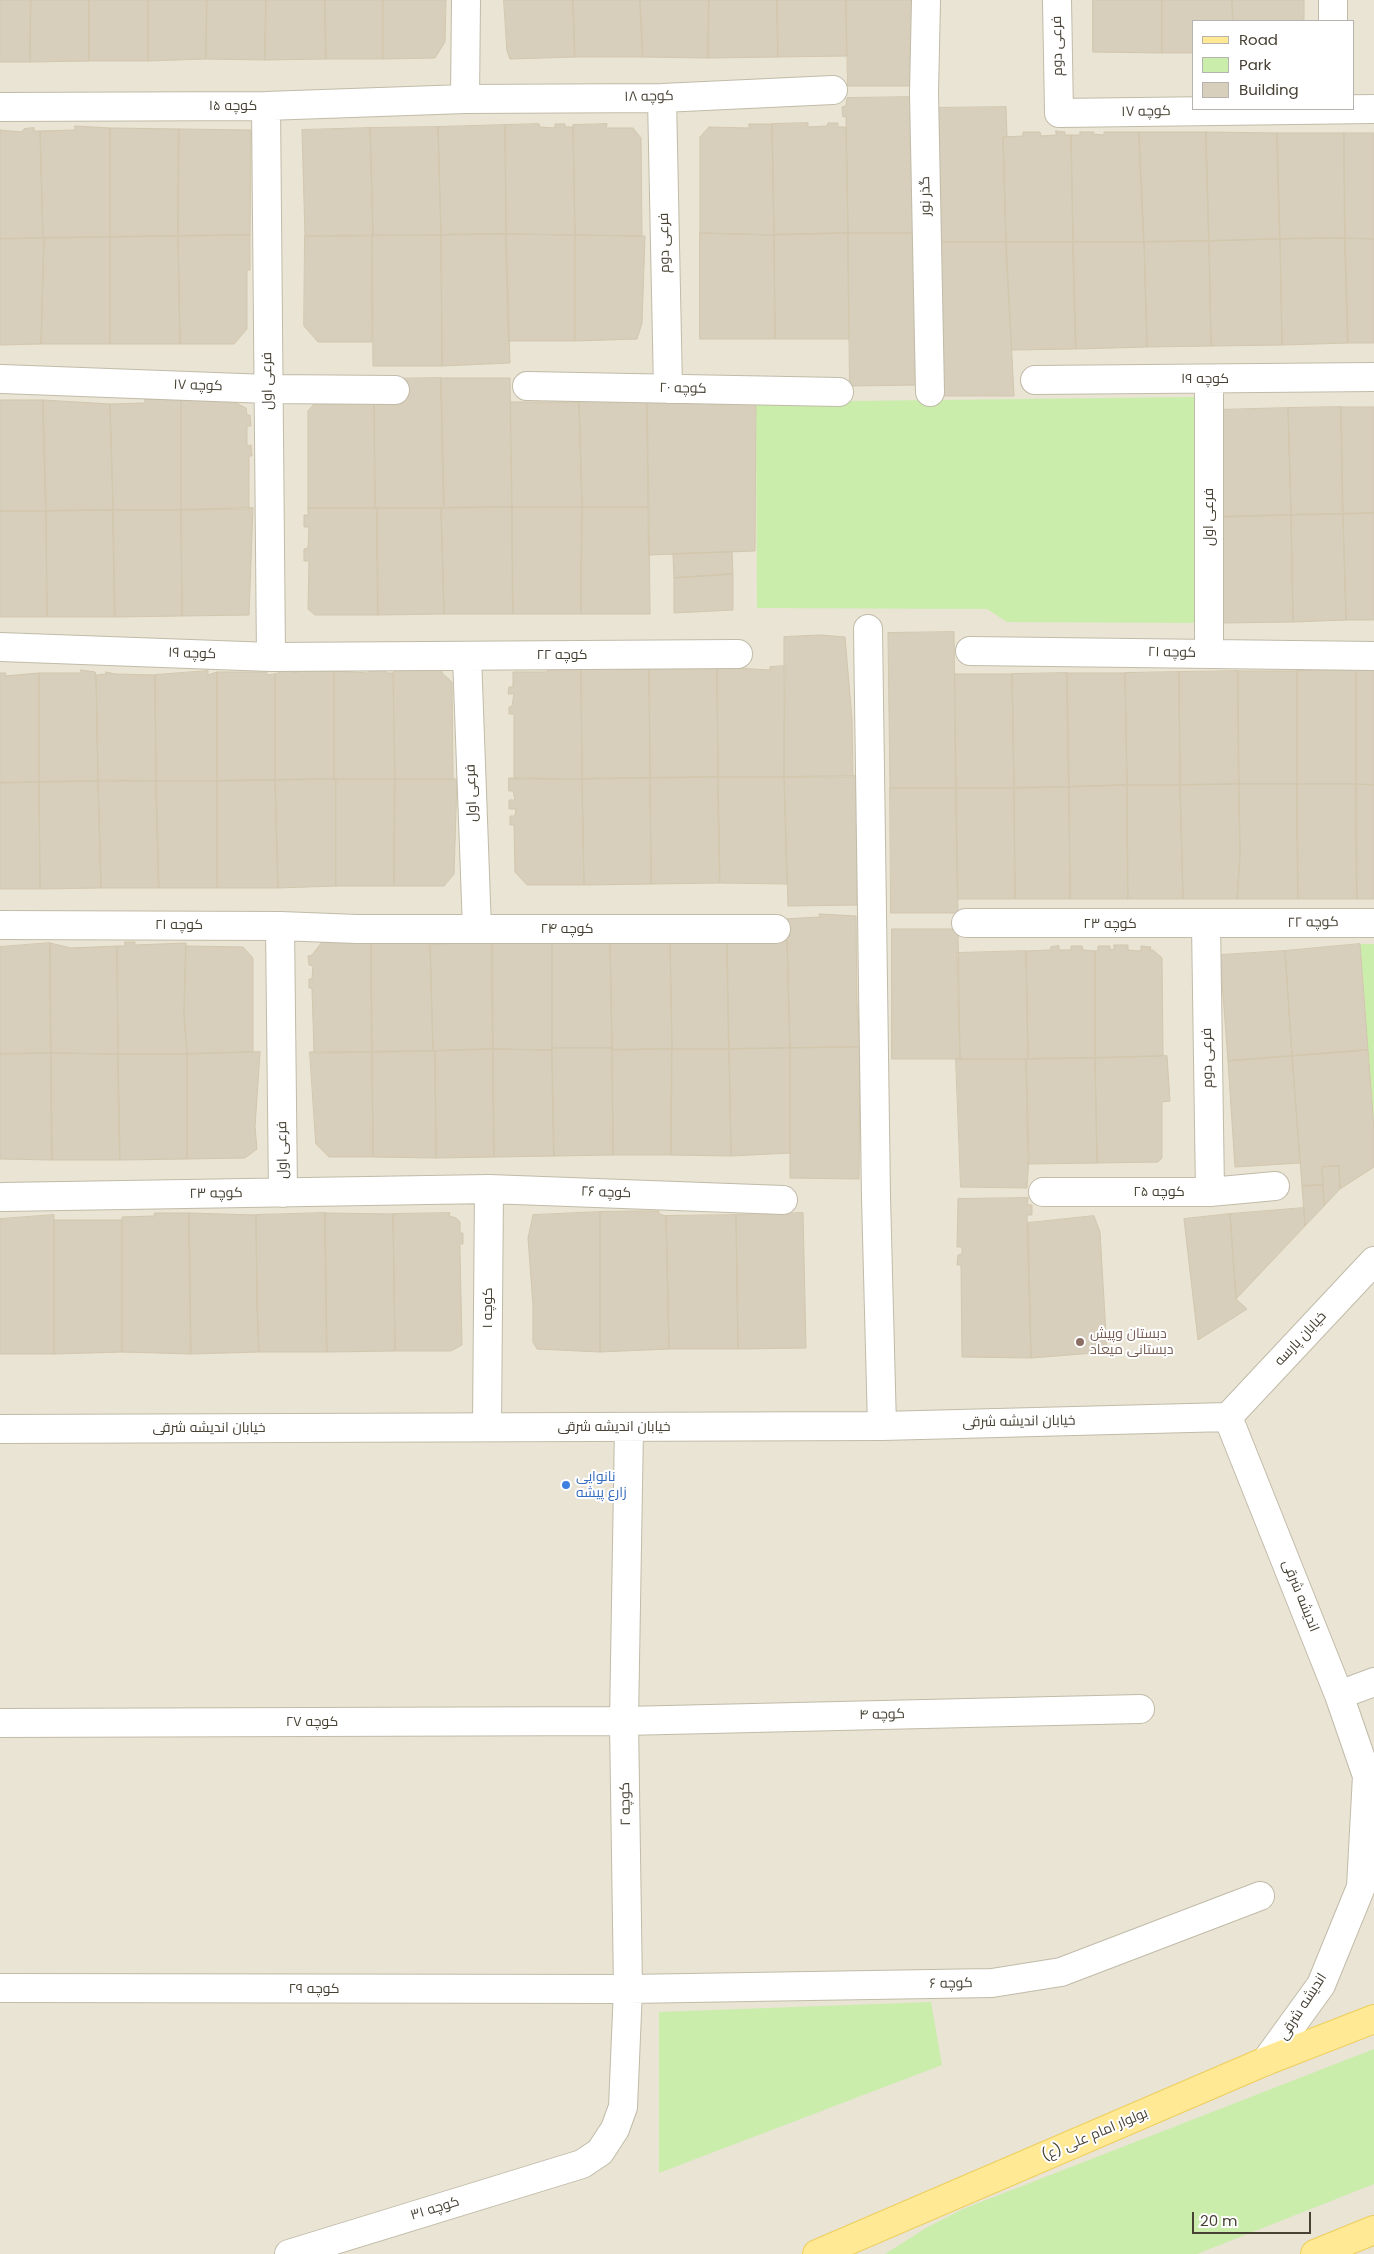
<!DOCTYPE html>
<html>
<head>
<meta charset="utf-8">
<style>
	body { margin:0 }
	#map { position:relative; width:1374px; height:2254px; overflow:hidden; background:#f5f2e7; font-family:Poppins,sans-serif }
	canvas { display:block }
	.legend { position:absolute; left:1192px; top:20px; width:162px; height:90px; box-sizing:border-box; background:#fff; border:1px solid #b6b3ae; margin:0; padding:6px 9px; list-style:none; font-size:15px; color:#484235 }
	.legend li { display:flex; align-items:center; gap:10px; height:25px }
	.legend b { width:25px; border:1px solid #b6b3ae }
	.scale { position:absolute; left:1192px; top:2212px; width:119px; height:22px; box-sizing:border-box; border:2px solid #484235; border-top:0; padding-left:6px; font-size:15px; line-height:18px; white-space:nowrap; color:#484235; -webkit-text-stroke:4px #fff; paint-order:stroke }
</style>
</head>
<body>
<div id="map">
<canvas width="1374" height="2254"></canvas>
<ul class="legend">
<li><b style="height:6px;background:#ffe995"></b>Road</li>
<li><b style="height:14px;background:#caedac"></b>Park</li>
<li><b style="height:14px;background:#d7cebb"></b>Building</li>
</ul>
<div class="scale">20 m</div>
</div>
<script>
const context = document.querySelector('canvas').getContext('2d');
context.lineJoin = 'round';
function fill(path, color) { context.fillStyle = color; context.fill(path, 'evenodd'); }
function stroke(path, color, width, dash) { context.strokeStyle = color; context.lineWidth = width; context.lineCap = dash ? 'butt' : 'round'; context.setLineDash(dash || []); context.stroke(path); }
function label(font, color, halo, rows, align = 'center') {
  context.font = font + ' Poppins,Cairo,sans-serif'; context.lineWidth = 4; context.setLineDash([]); context.textBaseline = 'middle'; context.strokeStyle = halo; context.fillStyle = color; for (const [text, x, y, turn = 0] of rows) {
    context.save(); context.translate(x, y); context.rotate((+turn || 0) * Math.PI / 180); context.textAlign = isNaN(turn) ? turn : align; if (halo) context.strokeText(text, 0, 0); context.fillText(text, 0, 0); context.restore();
  }
}
fill(new Path2D(`
	M 0,0 L 1374,0 L 1374,2254 L 0,2254 ZM 1193,21 L 1353,21 L 1353,109 L 1193,109 Z`), '#e9e4d4');
fill(new Path2D(`
	M 756,397 L 852,401 L 1194,397 L 1199,623 L 1007,622 L 987,609 L 757,608 Z
	M 1360,944 L 1374,944 L 1374,1129 Z
	M 931,2002 L 942,2065 L 659,2173 L 659,2012 Z
	M 1374,2049 L 1374,2184 L 1197,2254 L 885,2254 L 926,2228 L 963,2209 Z`), '#caedac');
const building = new Path2D(`
	M 0,0 L 31,0 L 30,62 L 0,62 Z
	M 31,0 L 89,0 L 89,61 L 30,62 Z
	M 89,0 L 148,0 L 148,61 L 89,61 Z
	M 148,0 L 207,0 L 206,59 L 148,61 Z
	M 207,0 L 266,0 L 265,60 L 206,59 Z
	M 266,0 L 325,0 L 326,59 L 265,60 Z
	M 325,0 L 383,0 L 383,59 L 326,59 Z
	M 383,0 L 446,0 L 445,42 L 435,58 L 383,59 Z
	M 504,0 L 573,0 L 575,57 L 510,59 L 507,51 Z
	M 573,0 L 640,0 L 643,57 L 575,57 Z
	M 640,0 L 709,0 L 708,58 L 643,57 Z
	M 709,0 L 777,0 L 778,57 L 708,58 Z
	M 777,0 L 846,0 L 847,56 L 778,57 Z
	M 846,0 L 915,0 L 915,86 L 848,86 Z
	M 1093,0 L 1162,0 L 1162,53 L 1093,52 Z
	M 1162,0 L 1232,0 L 1233,21 L 1193,21 L 1193,53 L 1162,53 Z
	M 1232,0 L 1304,0 L 1304,21 L 1233,21 Z
	M 915,97 L 916,233 L 848,233 L 846,116 L 843,117 L 842,107 L 846,106 L 847,98 Z
	M 1006,107 L 1007,137 L 1003,137 L 1006,242 L 938,242 L 933,108 Z
	M 808,123 L 808,127 L 827,126 L 828,123 L 838,123 L 838,127 L 846,127 L 848,233 L 774,235 L 772,124 Z
	M 539,124 L 540,127 L 555,128 L 555,124 L 565,124 L 565,127 L 573,127 L 575,235 L 506,234 L 505,125 Z
	M 607,124 L 606,128 L 633,128 L 641,138 L 642,236 L 575,235 L 573,125 Z
	M 749,124 L 772,124 L 774,235 L 700,233 L 700,137 L 709,127 L 749,128 Z
	M 505,125 L 506,234 L 441,235 L 438,127 Z
	M 75,126 L 110,128 L 110,237 L 43,238 L 40,131 L 75,130 Z
	M 438,127 L 441,235 L 373,235 L 370,128 Z
	M 34,128 L 34,131 L 40,131 L 43,238 L 0,239 L 0,130 L 22,132 L 24,129 Z
	M 110,128 L 179,129 L 178,236 L 110,237 Z
	M 370,128 L 373,235 L 305,236 L 302,130 Z
	M 179,129 L 251,130 L 250,235 L 178,236 Z
	M 1056,131 L 1065,132 L 1065,135 L 1071,135 L 1073,242 L 1006,242 L 1003,137 L 1023,136 L 1023,132 L 1040,132 L 1041,136 L 1056,135 Z
	M 1080,132 L 1094,132 L 1093,134 L 1104,135 L 1104,132 L 1139,132 L 1144,242 L 1073,242 L 1071,135 L 1080,135 Z
	M 1139,132 L 1206,132 L 1209,241 L 1144,242 Z
	M 1206,132 L 1277,133 L 1280,239 L 1209,241 Z
	M 1277,133 L 1344,133 L 1345,238 L 1280,239 Z
	M 1344,133 L 1374,133 L 1374,239 L 1345,238 Z
	M 700,233 L 774,235 L 775,339 L 700,339 Z
	M 848,233 L 849,339 L 775,339 L 774,235 Z
	M 848,233 L 916,233 L 919,385 L 850,386 Z
	M 506,234 L 575,235 L 575,341 L 509,341 Z
	M 506,234 L 510,363 L 442,366 L 441,235 Z
	M 250,235 L 250,270 L 247,270 L 247,329 L 234,344 L 180,344 L 178,236 Z
	M 441,235 L 442,366 L 373,366 L 372,236 Z
	M 575,235 L 645,236 L 642,323 L 637,339 L 575,341 Z
	M 178,236 L 180,344 L 110,344 L 110,237 Z
	M 305,236 L 372,236 L 372,342 L 318,342 L 304,326 Z
	M 110,237 L 110,344 L 41,344 L 44,238 Z
	M 44,238 L 41,344 L 0,345 L 0,239 Z
	M 1345,238 L 1348,343 L 1282,345 L 1280,239 Z
	M 1345,238 L 1374,239 L 1374,343 L 1348,343 Z
	M 1280,239 L 1282,345 L 1211,346 L 1209,241 Z
	M 1209,241 L 1211,346 L 1147,347 L 1144,242 Z
	M 938,242 L 1006,242 L 1014,396 L 941,396 Z
	M 1006,242 L 1073,242 L 1076,349 L 1012,350 Z
	M 1073,242 L 1144,242 L 1147,347 L 1076,349 Z
	M 441,378 L 444,508 L 375,508 L 374,379 Z
	M 441,378 L 510,378 L 512,507 L 444,508 Z
	M 647,395 L 649,507 L 582,507 L 579,402 Z
	M 647,395 L 756,397 L 755,551 L 649,555 Z
	M 145,399 L 181,400 L 181,510 L 113,510 L 110,404 L 145,403 Z
	M 234,399 L 234,402 L 246,408 L 247,415 L 250,415 L 251,426 L 247,426 L 247,446 L 251,445 L 252,456 L 249,456 L 249,509 L 181,510 L 181,400 Z
	M 374,399 L 375,508 L 308,508 L 308,411 L 314,404 L 351,403 Z
	M 0,400 L 43,400 L 46,511 L 0,511 Z
	M 43,400 L 110,404 L 113,510 L 46,511 Z
	M 511,402 L 579,402 L 582,507 L 512,507 Z
	M 1341,407 L 1343,514 L 1291,515 L 1288,408 Z
	M 1341,407 L 1374,407 L 1374,513 L 1343,514 Z
	M 1288,408 L 1291,515 L 1219,517 L 1217,410 Z
	M 512,507 L 513,614 L 444,614 L 441,508 Z
	M 512,507 L 582,507 L 581,614 L 513,614 Z
	M 582,507 L 649,507 L 650,614 L 581,614 Z
	M 253,508 L 249,615 L 182,616 L 181,510 Z
	M 308,508 L 377,508 L 378,615 L 315,615 L 308,609 L 309,561 L 304,561 L 304,549 L 308,548 L 309,527 L 304,527 L 304,515 L 308,515 Z
	M 377,508 L 441,508 L 444,614 L 378,615 Z
	M 113,510 L 181,510 L 182,616 L 115,617 Z
	M 113,510 L 115,617 L 47,617 L 46,511 Z
	M 0,511 L 46,511 L 47,617 L 0,617 Z
	M 1374,513 L 1374,620 L 1346,620 L 1343,514 Z
	M 1343,514 L 1346,620 L 1293,622 L 1291,515 Z
	M 1291,515 L 1293,622 L 1221,623 L 1219,517 Z
	M 732,552 L 733,574 L 674,578 L 673,554 Z
	M 733,574 L 733,610 L 674,613 L 674,578 Z
	M 954,632 L 956,788 L 890,788 L 888,633 Z
	M 821,635 L 845,637 L 852,719 L 853,777 L 784,777 L 784,637 Z
	M 619,663 L 619,670 L 649,669 L 650,778 L 582,779 L 581,668 Z
	M 548,666 L 581,668 L 582,779 L 514,779 L 514,714 L 509,714 L 509,707 L 512,706 L 514,694 L 508,694 L 509,687 L 513,687 L 513,672 L 547,672 Z
	M 785,666 L 784,777 L 718,777 L 717,667 L 770,670 L 770,667 Z
	M 717,667 L 718,777 L 650,778 L 649,669 Z
	M 368,669 L 386,669 L 386,673 L 393,673 L 395,779 L 334,779 L 334,671 L 368,673 Z
	M 394,669 L 442,669 L 442,673 L 452,682 L 453,779 L 395,779 Z
	M 81,670 L 95,672 L 96,675 L 98,781 L 39,782 L 39,673 L 81,673 Z
	M 293,670 L 293,673 L 302,671 L 334,671 L 334,779 L 275,780 L 275,674 Z
	M 1323,670 L 1356,670 L 1356,784 L 1297,784 L 1297,671 Z
	M 1356,670 L 1374,670 L 1374,785 L 1356,784 Z
	M 208,671 L 208,675 L 217,672 L 217,781 L 156,781 L 155,675 Z
	M 1238,671 L 1297,671 L 1297,784 L 1239,784 Z
	M 1238,671 L 1239,784 L 1180,785 L 1179,672 Z
	M 106,672 L 115,674 L 155,675 L 156,781 L 98,781 L 96,675 L 106,674 Z
	M 217,672 L 267,672 L 267,675 L 275,674 L 275,780 L 217,781 Z
	M 1179,672 L 1180,785 L 1127,785 L 1125,673 Z
	M 0,673 L 6,673 L 5,676 L 39,673 L 39,782 L 0,783 Z
	M 1067,673 L 1125,673 L 1127,785 L 1069,787 Z
	M 1067,673 L 1069,787 L 1014,788 L 1012,674 Z
	M 955,674 L 1012,674 L 1014,788 L 956,788 Z
	M 858,776 L 857,905 L 788,906 L 784,777 Z
	M 718,777 L 784,777 L 787,884 L 720,883 Z
	M 718,777 L 720,883 L 651,884 L 650,778 Z
	M 509,778 L 582,779 L 584,885 L 527,885 L 515,872 L 514,825 L 510,825 L 510,816 L 515,816 L 516,809 L 509,809 L 509,800 L 515,800 L 513,791 L 509,791 Z
	M 650,778 L 651,884 L 584,885 L 582,779 Z
	M 336,779 L 336,886 L 278,888 L 275,780 Z
	M 336,779 L 395,779 L 394,886 L 336,886 Z
	M 395,779 L 457,779 L 454,874 L 444,886 L 394,886 Z
	M 101,780 L 156,781 L 159,888 L 101,888 L 98,781 Z
	M 275,780 L 278,888 L 217,888 L 217,781 Z
	M 98,781 L 101,888 L 40,889 L 39,782 Z
	M 156,781 L 217,781 L 217,888 L 159,888 Z
	M 39,782 L 40,889 L 0,889 L 0,783 Z
	M 1239,784 L 1297,784 L 1298,899 L 1237,899 L 1240,857 Z
	M 1239,784 L 1240,857 L 1237,899 L 1183,899 L 1180,785 Z
	M 1297,784 L 1356,784 L 1357,899 L 1298,899 Z
	M 1356,784 L 1374,785 L 1374,899 L 1357,899 Z
	M 1127,785 L 1180,785 L 1183,899 L 1128,899 Z
	M 1127,785 L 1128,899 L 1070,899 L 1069,787 Z
	M 1069,787 L 1070,899 L 1015,899 L 1014,788 Z
	M 890,788 L 956,788 L 958,913 L 891,913 Z
	M 956,788 L 1014,788 L 1015,899 L 958,899 Z
	M 819,914 L 856,916 L 857,1002 L 860,1047 L 790,1048 L 787,940 L 784,939 L 783,919 L 820,917 Z
	M 892,929 L 958,929 L 960,1059 L 892,1059 Z
	M 727,939 L 729,1049 L 672,1049 L 670,940 Z
	M 727,939 L 787,940 L 790,1048 L 729,1049 Z
	M 453,940 L 492,940 L 493,1049 L 433,1051 L 430,945 L 453,943 Z
	M 492,940 L 552,943 L 552,1050 L 493,1049 Z
	M 670,940 L 672,1049 L 612,1050 L 610,941 Z
	M 371,941 L 430,941 L 433,1051 L 372,1052 Z
	M 371,941 L 372,1052 L 314,1053 L 312,988 L 309,988 L 309,979 L 312,979 L 313,966 L 309,965 L 308,956 L 312,955 L 322,942 Z
	M 610,941 L 612,1048 L 552,1048 L 552,943 Z
	M 125,942 L 135,942 L 135,945 L 186,943 L 184,1013 L 187,1054 L 118,1054 L 117,946 L 125,946 Z
	M 50,943 L 51,1053 L 0,1054 L 0,947 Z
	M 50,943 L 71,948 L 117,946 L 118,1054 L 51,1053 Z
	M 1360,944 L 1368,1050 L 1292,1056 L 1285,951 Z
	M 1114,945 L 1128,945 L 1128,950 L 1141,951 L 1141,946 L 1151,947 L 1150,950 L 1153,950 L 1162,958 L 1163,1056 L 1095,1058 L 1095,951 L 1098,950 L 1098,946 L 1110,946 L 1110,950 L 1114,949 Z
	M 186,946 L 243,947 L 253,958 L 253,1052 L 187,1054 L 184,1013 Z
	M 1059,946 L 1059,950 L 1071,950 L 1071,946 L 1082,946 L 1083,950 L 1095,951 L 1095,1058 L 1028,1059 L 1026,951 L 1050,950 L 1051,947 Z
	M 1026,951 L 1028,1059 L 960,1059 L 957,953 Z
	M 1285,951 L 1292,1056 L 1228,1061 L 1220,955 Z
	M 860,1047 L 859,1179 L 790,1178 L 790,1048 Z
	M 552,1048 L 612,1048 L 613,1155 L 554,1156 Z
	M 790,1048 L 790,1153 L 731,1156 L 729,1049 Z
	M 493,1049 L 552,1050 L 554,1156 L 494,1157 Z
	M 493,1049 L 494,1157 L 436,1158 L 435,1051 Z
	M 672,1049 L 729,1049 L 731,1156 L 671,1155 Z
	M 672,1049 L 671,1155 L 613,1155 L 612,1050 Z
	M 1368,1050 L 1374,1129 L 1374,1167 L 1340,1189 L 1339,1166 L 1322,1167 L 1323,1185 L 1302,1186 L 1292,1056 Z
	M 435,1051 L 436,1158 L 373,1157 L 372,1052 Z
	M 260,1052 L 255,1127 L 257,1149 L 245,1158 L 187,1159 L 187,1054 Z
	M 310,1052 L 372,1052 L 373,1157 L 329,1157 L 316,1144 Z
	M 51,1053 L 52,1160 L 0,1159 L 0,1054 Z
	M 51,1053 L 118,1054 L 120,1160 L 52,1160 Z
	M 118,1054 L 187,1054 L 187,1159 L 120,1160 Z
	M 1167,1056 L 1170,1101 L 1162,1102 L 1162,1158 L 1158,1162 L 1097,1163 L 1095,1058 Z
	M 1292,1056 L 1300,1163 L 1235,1167 L 1228,1061 Z
	M 1095,1058 L 1097,1163 L 1028,1164 L 1026,1059 Z
	M 956,1059 L 1026,1059 L 1029,1155 L 1027,1188 L 961,1187 Z
	M 1339,1166 L 1340,1189 L 1324,1206 L 1322,1167 Z
	M 1323,1185 L 1324,1206 L 1305,1226 L 1302,1186 Z
	M 1028,1198 L 1027,1205 L 1032,1205 L 1032,1215 L 1027,1215 L 1031,1358 L 962,1357 L 961,1265 L 957,1265 L 958,1255 L 962,1254 L 962,1247 L 957,1247 L 958,1199 Z
	M 1304,1208 L 1305,1226 L 1236,1299 L 1230,1214 Z
	M 635,1211 L 659,1211 L 659,1214 L 666,1216 L 669,1349 L 600,1352 L 600,1212 Z
	M 600,1212 L 600,1352 L 537,1349 L 533,1342 L 533,1305 L 528,1238 L 533,1215 Z
	M 155,1213 L 189,1213 L 191,1354 L 122,1352 L 122,1217 L 154,1216 Z
	M 189,1213 L 256,1215 L 257,1304 L 259,1352 L 191,1354 Z
	M 325,1213 L 327,1352 L 259,1352 L 257,1304 L 256,1215 Z
	M 325,1213 L 393,1214 L 395,1351 L 327,1352 Z
	M 450,1213 L 449,1216 L 456,1218 L 460,1222 L 460,1233 L 463,1233 L 463,1244 L 460,1244 L 460,1251 L 462,1345 L 451,1351 L 395,1351 L 393,1214 Z
	M 803,1213 L 806,1348 L 738,1349 L 736,1215 Z
	M 1230,1214 L 1236,1299 L 1247,1309 L 1198,1340 L 1184,1219 Z
	M 54,1215 L 54,1354 L 0,1354 L 0,1219 Z
	M 736,1215 L 738,1349 L 669,1349 L 666,1216 Z
	M 1094,1216 L 1100,1232 L 1107,1352 L 1031,1358 L 1028,1223 Z
	M 54,1220 L 122,1220 L 122,1352 L 54,1354 Z`);
fill(building, '#d7cebb');
stroke(building, '#d3c7ae', 1);
const minor = new Path2D(`
	M 926,0 L 924,93 L 930,392
	M 1057,0 L 1059,113 L 1374,109
	M 1333,0 L 1333,21
	M 662,98 L 668,389
	M 465,99 L 466,0
	M 266,106 L 271,657
	M 0,107 L 266,106 L 465,99 L 662,98 L 833,90
	M 2,379 L 268,389 L 395,390
	M 1035,380 L 1374,377
	M 1209,380 L 1209,654
	M 527,386 L 839,392
	M 868,629 L 876,1197 L 882,1426
	M 0,647 L 271,657 L 738,654
	M 970,651 L 1374,656
	M 467,656 L 477,929
	M 966,923 L 1374,923
	M 1206,924 L 1210,1192
	M 0,925 L 280,926 L 357,929 L 776,929
	M 280,926 L 283,1193
	M 1043,1192 L 1210,1192 L 1275,1186
	M 3,1197 L 489,1189 L 783,1200
	M 1228,1417 L 1339,1695 L 1367,1776 L 1374,1785
	M 1228,1417 L 1374,1261
	M 487,1426 L 489,1189
	M 0,1429 L 882,1426 L 1228,1417
	M 1339,1695 L 1374,1682
	M 0,1723 L 624,1721 L 1140,1709
	M 0,1988 L 628,1989 L 992,1983 L 1061,1972 L 1260,1896
	M 1266,2061 L 1321,1985 L 1361,1887 L 1367,1776
	M 289,2254 L 582,2164 L 600,2152 L 615,2129 L 623,2107 L 628,1989 L 624,1721 L 629,1428`);
const major = new Path2D(`
	M 817,2254 L 1266,2061 L 1374,2019
	M 1315,2254 L 1374,2230`);
stroke(minor, '#c1bba8', 30);
stroke(major, '#eece5b', 30);
stroke(minor, '#fff', 28);
stroke(major, '#ffe995', 28);
for (const [x, y, r, color] of [
	[1080,1342,5,"#8d6e63"],
	[566,1485,5,"#3f7fe0"]
]) { const dot = new Path2D(); dot.arc(x, y, r, 0, 2 * Math.PI); context.fillStyle = color; context.fill(dot); stroke(dot, '#fff', 2); }
label('14px', '#484235', '#fff', [
	["فرعی دوم",1058,46,-91],
	["کوچه ۱۸",649,97,-1],
	["کوچه ۱۵",233,106],
	["کوچه ۱۷",1146,112,-1],
	["گذر نور",926,196,-91],
	["فرعی دوم",665,243,-91],
	["کوچه ۱۹",1205,379],
	["فرعی اول",268,381,-91],
	["کوچه ۱۷",198,386,2],
	["کوچه ۲۰",683,389,1],
	["فرعی اول",1209,517,-90],
	["کوچه ۲۱",1172,653,1],
	["کوچه ۱۹",192,654,2],
	["کوچه ۲۲",562,655],
	["فرعی اول",472,793,-92],
	["کوچه ۲۲",1313,923,-1],
	["کوچه ۲۳",1110,924],
	["کوچه ۲۱",179,925],
	["کوچه ۲۴",567,929],
	["فرعی دوم",1208,1058,-91],
	["فرعی اول",283,1150,-91],
	["کوچه ۲۵",1159,1192],
	["کوچه ۲۶",606,1193,2],
	["کوچه ۲۳",216,1194,-1],
	["کوچه ۱",488,1308,-90],
	["خیابان پارسه",1301,1339,-47],
	["خیابان اندیشه شرقی",1019,1422,-1],
	["خیابان اندیشه شرقی",614,1427],
	["خیابان اندیشه شرقی",209,1428],
	["اندیشه شرقی",1300,1596,68],
	["کوچه ۴",882,1715,-1],
	["کوچه ۲۷",312,1722],
	["کوچه ۲",626,1804,-91],
	["کوچه ۶",951,1984,-1],
	["کوچه ۲۹",314,1989],
	["اندیشه شرقی",1303,2007,-57],
	["بولوار امام علی (ع)",1095,2135,-23],
	["کوچه ۳۱",435,2209,-17]
]);
label('14px', '#785e54', '#fff', [
	["دبستان وپیش",1090,1334],
	["دبستانی میعاد",1090,1350]
], 'left');
label('14px', '#366cbe', '#fff', [
	["نانوایی",576,1477],
	["زارع پیشه",576,1493]
], 'left');
</script>
</body>
</html>
